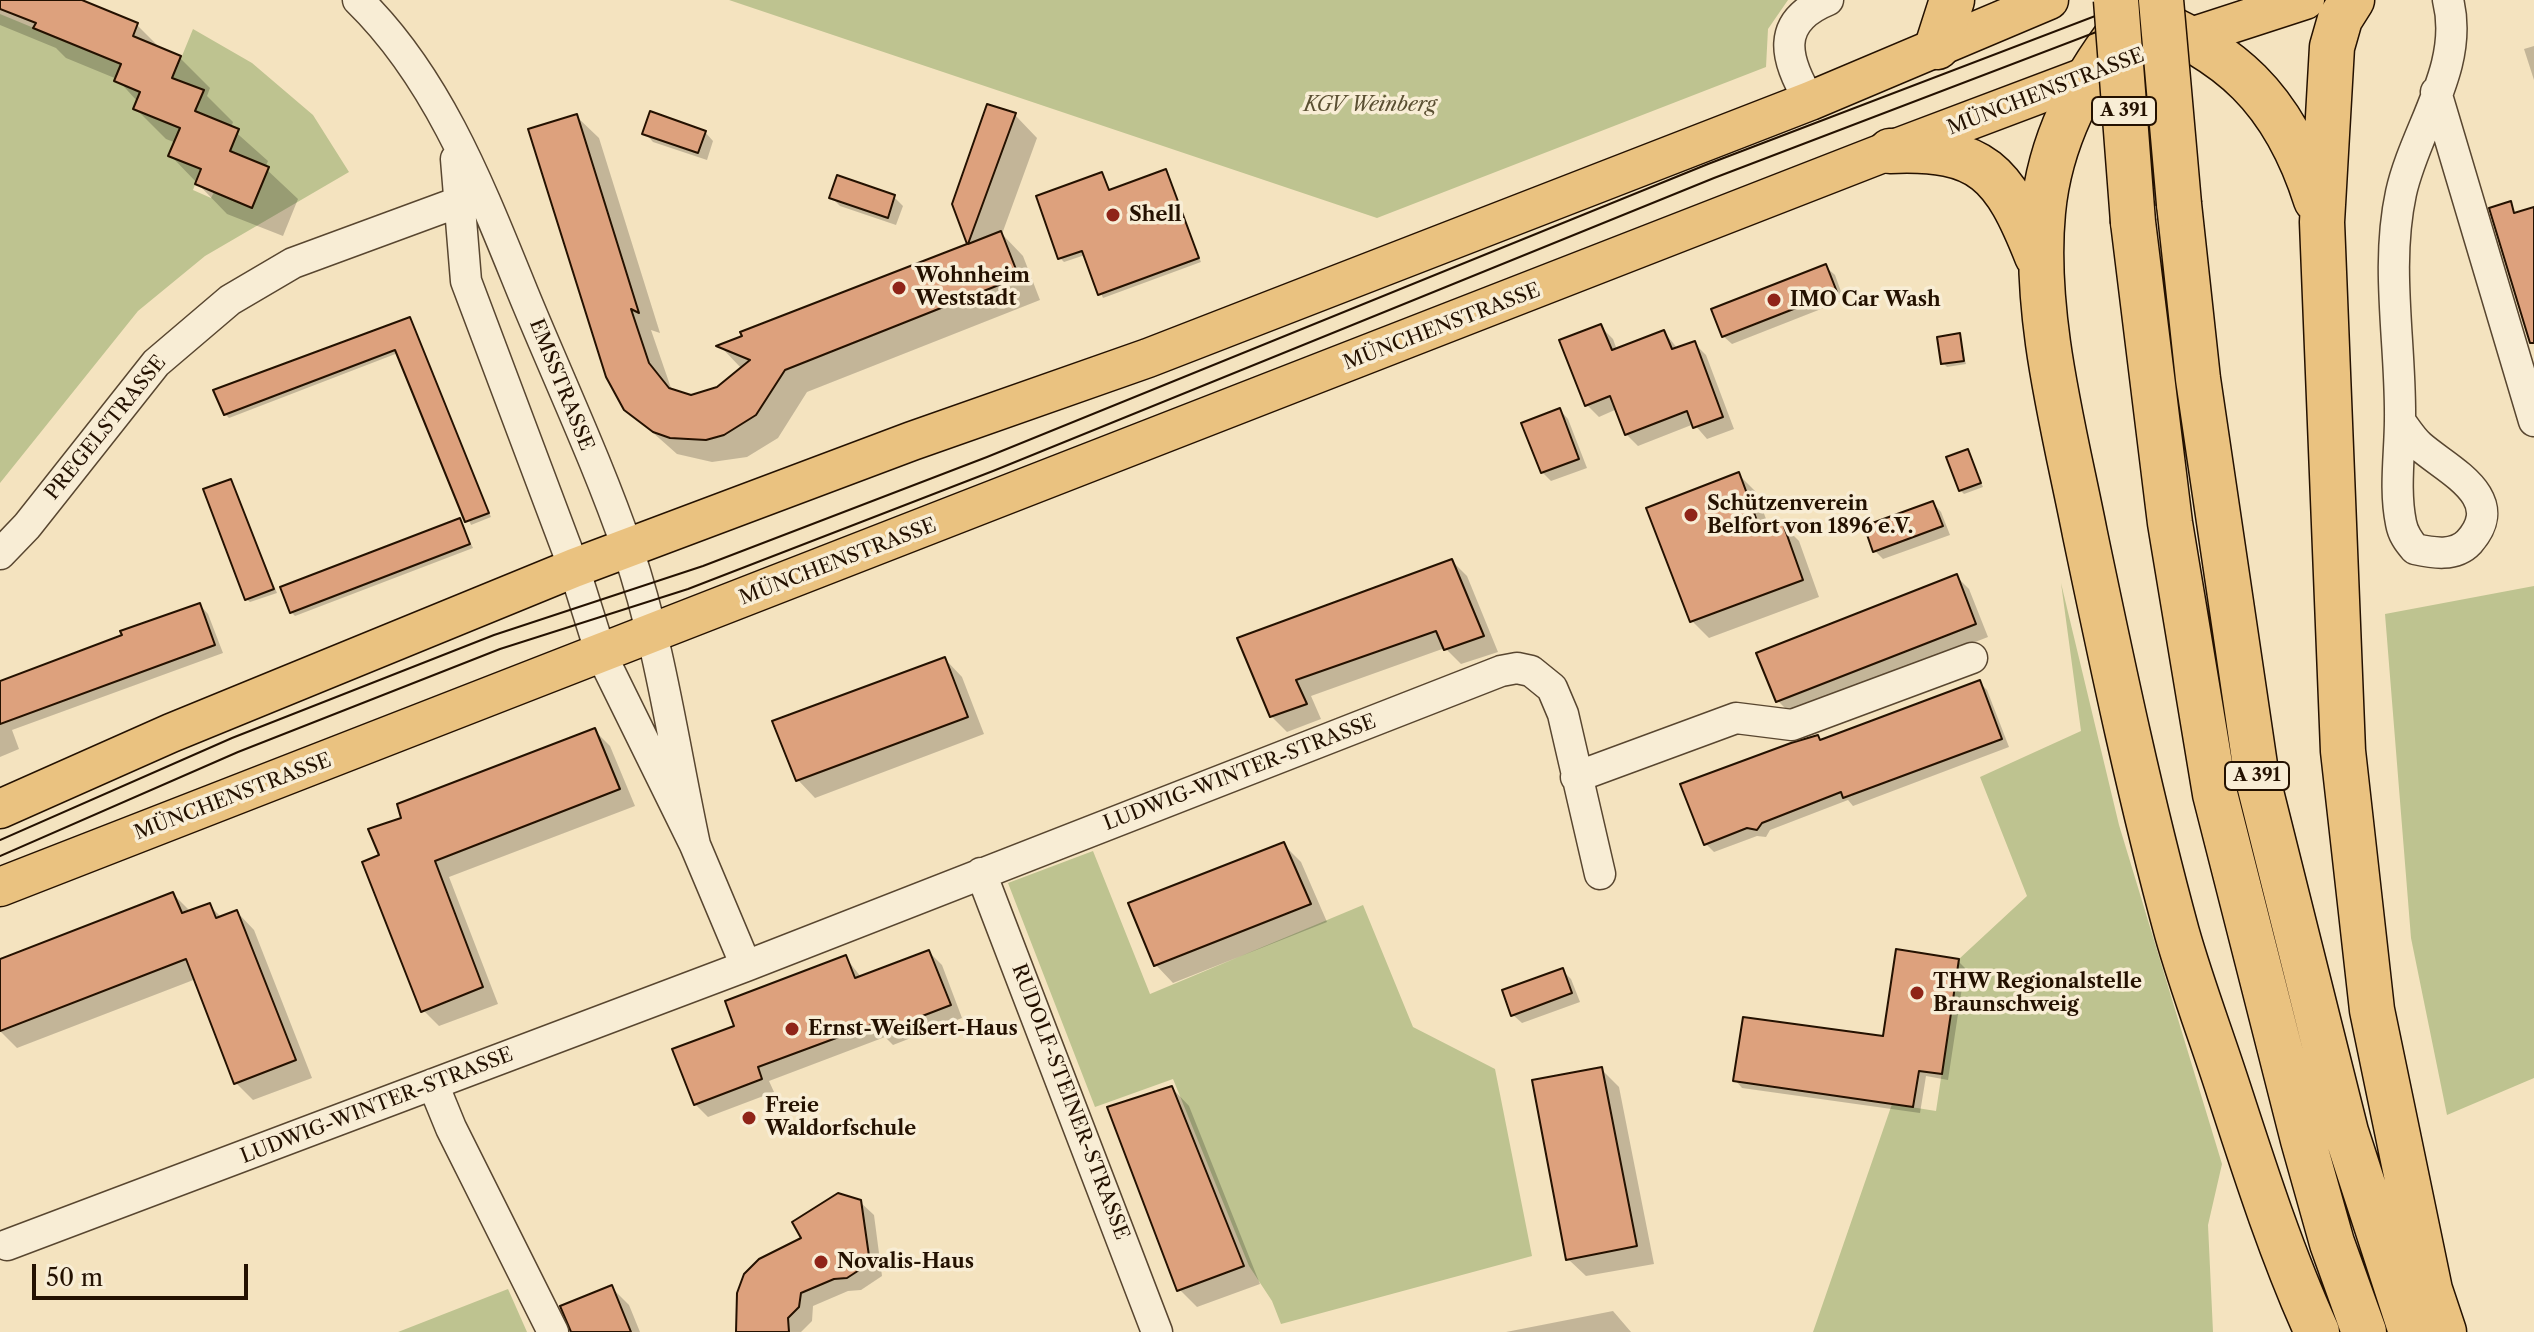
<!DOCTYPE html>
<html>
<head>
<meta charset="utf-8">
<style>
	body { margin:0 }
	#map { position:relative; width:2534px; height:1332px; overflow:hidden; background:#f4e3bf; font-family:"Libre Caslon Text",serif }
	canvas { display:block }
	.scale { position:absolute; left:32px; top:1264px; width:216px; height:36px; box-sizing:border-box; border:4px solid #241100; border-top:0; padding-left:10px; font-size:24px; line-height:28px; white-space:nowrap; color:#241100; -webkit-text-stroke:6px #f8edd5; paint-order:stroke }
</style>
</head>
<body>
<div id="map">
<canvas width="2534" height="1332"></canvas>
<div class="scale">50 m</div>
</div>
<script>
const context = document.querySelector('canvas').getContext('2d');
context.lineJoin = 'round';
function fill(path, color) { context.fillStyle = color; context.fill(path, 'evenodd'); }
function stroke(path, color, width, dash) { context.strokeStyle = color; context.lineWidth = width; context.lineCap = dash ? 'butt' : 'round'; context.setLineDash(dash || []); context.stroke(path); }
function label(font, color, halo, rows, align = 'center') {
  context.font = font + ' "Libre Caslon Text",serif'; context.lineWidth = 7; context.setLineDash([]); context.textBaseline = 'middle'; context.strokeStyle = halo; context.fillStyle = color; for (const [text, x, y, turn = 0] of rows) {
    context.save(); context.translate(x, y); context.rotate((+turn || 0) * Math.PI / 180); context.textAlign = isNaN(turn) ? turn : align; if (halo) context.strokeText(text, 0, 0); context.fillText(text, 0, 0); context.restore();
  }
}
fill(new Path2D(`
	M 729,0 L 1788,0 L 1768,29 L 1766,67 L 1377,218 Z
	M 0,14 L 121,64 L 115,81 L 140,92 L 134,109 L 180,128 L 168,156 L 201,169 L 193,190 L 211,198 L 214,192 L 252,207 L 269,167 L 230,151 L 239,129 L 195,111 L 203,90 L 173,78 L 193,29 L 252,63 L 313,115 L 349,172 L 205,256 L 138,311 L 0,483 Z
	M 2061,583 L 2119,825 L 2222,1164 L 2208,1225 L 2213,1332 L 1813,1332 L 1892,1104 L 1936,1111 L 1959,959 L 2027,896 L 1980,777 L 2081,731 Z
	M 2534,586 L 2534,1078 L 2447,1115 L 2411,938 L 2385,614 Z
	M 1093,851 L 1150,994 L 1363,905 L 1413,1027 L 1495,1069 L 1532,1256 L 1281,1324 L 1272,1301 L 1249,1266 L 1173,1079 L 1095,1107 L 1008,883 Z
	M 508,1289 L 527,1332 L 398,1332 Z`), '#bec390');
fill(new Path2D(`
	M 0,0 L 76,0 L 137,25 L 162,50 L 180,58 L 210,88 L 207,96 L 233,122 L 231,128 L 268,161 L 265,168 L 298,199 L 283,236 L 227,214 L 171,156 L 176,143 L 166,139 L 136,109 L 138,102 L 117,79 L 66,58 L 56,48 L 0,25 Z
	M 2534,46 L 2534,80 L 2524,49 Z
	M 1015,115 L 1037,138 L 1002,234 L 1023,256 L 1040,300 L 807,392 L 778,438 L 747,457 L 712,462 L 677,454 L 625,408 L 614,392 L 530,130 L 576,116 L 599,138 L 660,333 L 651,330 L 671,388 L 691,397 L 718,389 L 742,369 L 720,346 L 969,245 L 954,204 Z
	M 705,132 L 713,141 L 707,160 L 653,142 L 645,133 Z
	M 1166,171 L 1201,262 L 1103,298 L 1085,255 L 1064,262 L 1060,258 L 1102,174 L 1110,191 Z
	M 894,197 L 903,206 L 896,225 L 840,206 L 832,198 Z
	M 1826,267 L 1835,275 L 1844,300 L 1732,344 L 1723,336 Z
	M 409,319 L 491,517 L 471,525 L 398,353 L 229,418 L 225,414 Z
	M 1601,327 L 1613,339 L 1617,350 L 1664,332 L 1678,349 L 1694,343 L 1706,355 L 1734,429 L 1707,439 L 1694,424 L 1638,446 L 1626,434 L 1617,409 L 1599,417 L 1587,405 Z
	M 1959,336 L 1966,364 L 1947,367 L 1943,363 Z
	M 1560,410 L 1568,419 L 1587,468 L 1551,481 L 1542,472 Z
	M 1968,451 L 1983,487 L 1964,494 L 1960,490 Z
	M 1739,475 L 1756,492 L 1769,527 L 1781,523 L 1799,541 L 1819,597 L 1709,638 L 1692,621 Z
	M 231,481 L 277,593 L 250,602 L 246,599 Z
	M 1933,503 L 1941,512 L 1950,535 L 1883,559 L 1875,551 Z
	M 460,520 L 473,548 L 295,616 L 291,612 Z
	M 1452,561 L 1467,576 L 1498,652 L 1461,664 L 1445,648 L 1311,696 L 1321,719 L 1287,732 L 1271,716 L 1240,639 Z
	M 1957,577 L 1969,589 L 1988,637 L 1791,714 L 1778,701 Z
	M 200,605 L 208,614 L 223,653 L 12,730 L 19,749 L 0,757 L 0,702 Z
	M 945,659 L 962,677 L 984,734 L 815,798 L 798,780 Z
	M 1979,682 L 1987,690 L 2009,747 L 1853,806 L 1848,800 L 1770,830 L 1766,837 L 1757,836 L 1714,852 L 1706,844 L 1817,737 L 1822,741 Z
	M 594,730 L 610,746 L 635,806 L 449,877 L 498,1004 L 439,1026 L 423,1010 L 382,856 L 404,819 Z
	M 1283,844 L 1301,862 L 1327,922 L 1173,983 L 1156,965 L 1131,904 Z
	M 173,894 L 191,912 L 210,906 L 222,918 L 237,912 L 254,930 L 312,1078 L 253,1100 L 236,1083 L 196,979 L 17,1048 L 0,1031 L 0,962 Z
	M 929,952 L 942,965 L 962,1018 L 893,1045 L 885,1037 L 769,1081 L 774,1092 L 708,1117 L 695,1104 L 737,1027 L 846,958 L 861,977 Z
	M 1958,961 L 1965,968 L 1948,1080 L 1926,1076 L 1920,1113 L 1742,1088 L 1736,1081 L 1885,1038 Z
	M 1562,970 L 1571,979 L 1580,1002 L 1522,1023 L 1513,1015 Z
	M 1601,1069 L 1619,1087 L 1654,1264 L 1586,1276 L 1568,1259 Z
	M 1172,1088 L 1189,1106 L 1260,1284 L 1197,1307 L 1179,1289 Z
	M 860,1202 L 874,1215 L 882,1276 L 861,1290 L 848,1291 L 813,1306 L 812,1321 L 801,1332 L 738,1332 L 804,1239 Z
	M 612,1288 L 629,1305 L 640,1332 L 573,1332 Z
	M 1613,1311 L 1631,1332 L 1506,1332 Z`), '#0003');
const building = new Path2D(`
	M 0,0 L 82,0 L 138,23 L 133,36 L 181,56 L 172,78 L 204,90 L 195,111 L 239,129 L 230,151 L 269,167 L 252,208 L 195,184 L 201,169 L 168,156 L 180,128 L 133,109 L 140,92 L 114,81 L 121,64 L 33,28 L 36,23 L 0,9 Z
	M 987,104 L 1016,113 L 968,244 L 1001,231 L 1019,277 L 785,370 L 756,415 L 724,435 L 706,440 L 670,438 L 653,432 L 624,410 L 606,377 L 528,129 L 577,114 L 639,313 L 631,309 L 649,363 L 669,388 L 691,395 L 717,387 L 750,360 L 716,346 L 742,336 L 740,332 L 967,244 L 952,204 Z
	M 650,111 L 706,131 L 698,153 L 642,134 Z
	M 1166,169 L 1199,258 L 1098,295 L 1082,251 L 1058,259 L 1036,196 L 1102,172 L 1109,190 Z
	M 837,175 L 895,195 L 888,218 L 829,198 Z
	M 2511,201 L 2514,213 L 2534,207 L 2534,343 L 2530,343 L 2489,208 Z
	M 1826,264 L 1837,292 L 1722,337 L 1711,309 Z
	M 410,317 L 489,513 L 465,522 L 395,350 L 224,415 L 213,390 Z
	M 1601,324 L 1612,350 L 1664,330 L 1672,349 L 1695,341 L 1723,417 L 1693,428 L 1687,411 L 1625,435 L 1610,396 L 1585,406 L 1559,340 Z
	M 1960,333 L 1964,361 L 1941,364 L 1937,337 Z
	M 1560,408 L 1579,459 L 1541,473 L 1521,423 Z
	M 1968,449 L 1981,483 L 1959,491 L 1946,457 Z
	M 1739,472 L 1760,529 L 1782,521 L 1803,580 L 1690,622 L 1646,508 Z
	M 231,479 L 274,589 L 245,600 L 203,489 Z
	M 1933,501 L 1943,526 L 1873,552 L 1864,526 Z
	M 460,518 L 470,544 L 290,613 L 280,587 Z
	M 1452,559 L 1484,636 L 1444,650 L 1436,631 L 1296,680 L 1307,704 L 1270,717 L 1237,638 Z
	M 1957,574 L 1976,624 L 1776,702 L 1756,653 Z
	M 200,603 L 215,645 L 0,724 L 0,681 L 122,635 L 120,631 Z
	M 945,657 L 968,717 L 796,781 L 772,721 Z
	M 1980,680 L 2002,739 L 1843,798 L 1841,792 L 1762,823 L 1757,830 L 1747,828 L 1704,845 L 1680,784 L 1791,743 L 1818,735 L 1820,740 Z
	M 595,728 L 620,789 L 435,861 L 483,987 L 421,1012 L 362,862 L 379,855 L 368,829 L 401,818 L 397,804 Z
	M 1284,842 L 1311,904 L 1154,966 L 1128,903 Z
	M 173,892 L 182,913 L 210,903 L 216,918 L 237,910 L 296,1060 L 234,1084 L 186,959 L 0,1031 L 0,959 Z
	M 1896,949 L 1959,959 L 1942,1074 L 1919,1071 L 1913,1107 L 1733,1081 L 1743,1017 L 1883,1036 Z
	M 929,950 L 951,1005 L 878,1033 L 874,1024 L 758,1067 L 762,1079 L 694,1105 L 672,1049 L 734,1026 L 725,1001 L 846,955 L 855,978 Z
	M 1563,968 L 1572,993 L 1511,1016 L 1502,990 Z
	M 1602,1067 L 1637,1246 L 1566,1260 L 1532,1080 Z
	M 1172,1086 L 1244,1266 L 1177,1291 L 1107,1107 Z
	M 838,1193 L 861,1200 L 870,1263 L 847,1278 L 834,1279 L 801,1293 L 799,1307 L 788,1318 L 789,1332 L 736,1332 L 737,1293 L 744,1274 L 759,1259 L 801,1238 L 792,1222 Z
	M 612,1285 L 631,1332 L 571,1332 L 560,1306 Z`);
fill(building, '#dda17d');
stroke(building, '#241100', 2);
const minor = new Path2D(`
	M 358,0 C 439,79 481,190 523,293 C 558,378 598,463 628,550 C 660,645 674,747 695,845
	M 2436,92 L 2534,421
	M 1810,101 C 1785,60 1774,22 1828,0
	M 456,159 L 466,281 L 574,568 L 601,654 L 695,845 L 746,966
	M 2400,421 C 2406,429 2412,439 2420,446 C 2447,470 2509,497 2469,542 C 2455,557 2433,553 2415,549 C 2408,541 2403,534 2401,523 C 2394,489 2400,453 2400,419 C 2401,344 2385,267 2401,193 C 2415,129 2465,67 2448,0
	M 0,554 L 27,526 L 156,363 L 230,300 L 293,263 L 475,196
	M 1576,777 L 1736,718 L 1792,725 L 1972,658
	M 981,873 L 1157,1332
	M 433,1084 L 451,1128 L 553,1332
	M 7,1245 L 746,966 L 1501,671 L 1517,668 L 1531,671 L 1552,688 L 1563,714 L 1600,874`);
const major = new Path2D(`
	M 0,809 L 171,733 L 574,568 L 912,441 L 1148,358 L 1810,101 L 2049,0
	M 0,887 L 1878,155 L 2191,37 L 2305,0`);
const highway = new Path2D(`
	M 2352,0 L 2340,19 L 2332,47 L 2322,222 L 2343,751 L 2372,1010 L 2430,1290 L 2444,1332
	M 2132,12 C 2231,50 2284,99 2316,200
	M 2134,14 C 2086,71 2050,136 2043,212 C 2033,316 2065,432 2085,534 C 2113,668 2141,801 2177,933 C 2192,986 2212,1038 2229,1091 C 2255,1171 2282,1255 2317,1332
	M 1937,47 L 1952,0
	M 1890,151 C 1983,147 2004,173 2037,256
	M 2179,204 L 2198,379 L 2256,772 L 2346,1132 L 2411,1332
	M 2133,222 L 2170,523 L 2215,794 L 2303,1140 L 2332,1243 L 2364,1332`);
stroke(minor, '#584630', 33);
stroke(major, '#241100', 41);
stroke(highway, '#241100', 47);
stroke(minor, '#f8edd5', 30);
stroke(major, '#eac280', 38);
stroke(highway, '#eac280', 44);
stroke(new Path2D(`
	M 0,840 L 232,738 L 494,635 L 703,566 L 987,457 L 1708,164 L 2137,0
	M 0,856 L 238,752 L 500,649 L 688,589 L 993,471 L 1714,178 L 2180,0`), '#241100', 2);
const highwayBridge = new Path2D(`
	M 2116,0 L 2133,222
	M 2161,0 L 2179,204`);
stroke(highwayBridge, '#241100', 47, []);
stroke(highwayBridge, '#eac280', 44);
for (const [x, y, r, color] of [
	[1113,215,8,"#8f2418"],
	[899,288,8,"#8f2418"],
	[1774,300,8,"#8f2418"],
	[1691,515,8,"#8f2418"],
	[1917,993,8,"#8f2418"],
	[792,1029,8,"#8f2418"],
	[749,1118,8,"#8f2418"],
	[821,1262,8,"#8f2418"]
]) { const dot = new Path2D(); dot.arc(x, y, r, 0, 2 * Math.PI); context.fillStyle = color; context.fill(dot); stroke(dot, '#f8edd5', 3); }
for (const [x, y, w] of [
	[2124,111,64],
	[2257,776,64]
]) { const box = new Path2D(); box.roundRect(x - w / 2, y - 14, w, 28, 6); context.fillStyle = '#f8edd5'; context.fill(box); stroke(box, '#241100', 2); }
label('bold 18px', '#241100', null, [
	["A 391",2124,111],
	["A 391",2257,776]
]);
label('20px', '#241100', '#f8edd5', [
	["MÜNCHENSTRASSE",2046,92,-21],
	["MÜNCHENSTRASSE",1442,327,-21],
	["EMSSTRASSE",561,385,68],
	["PREGELSTRASSE",106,428,-51],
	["MÜNCHENSTRASSE",838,562,-21],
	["LUDWIG-WINTER-STRASSE",1240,773,-21],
	["MÜNCHENSTRASSE",233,797,-21],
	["RUDOLF-STEINER-STRASSE",1070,1102,69],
	["LUDWIG-WINTER-STRASSE",377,1106,-21]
]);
label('italic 20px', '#5a4f32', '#f8edd5', [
	["KGV Weinberg",1370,105]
]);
label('bold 20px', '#241100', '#f8edd5', [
	["Shell",1129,215],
	["Wohnheim",915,276],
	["Weststadt",915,299],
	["IMO Car Wash",1790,300],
	["Schützenverein",1707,504],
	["Belfort von 1896 e.V.",1707,527],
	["THW Regionalstelle",1933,982],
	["Braunschweig",1933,1005],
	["Ernst-Weißert-Haus",808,1029],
	["Freie",765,1106],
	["Waldorfschule",765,1129],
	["Novalis-Haus",837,1262]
], 'left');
</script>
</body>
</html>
